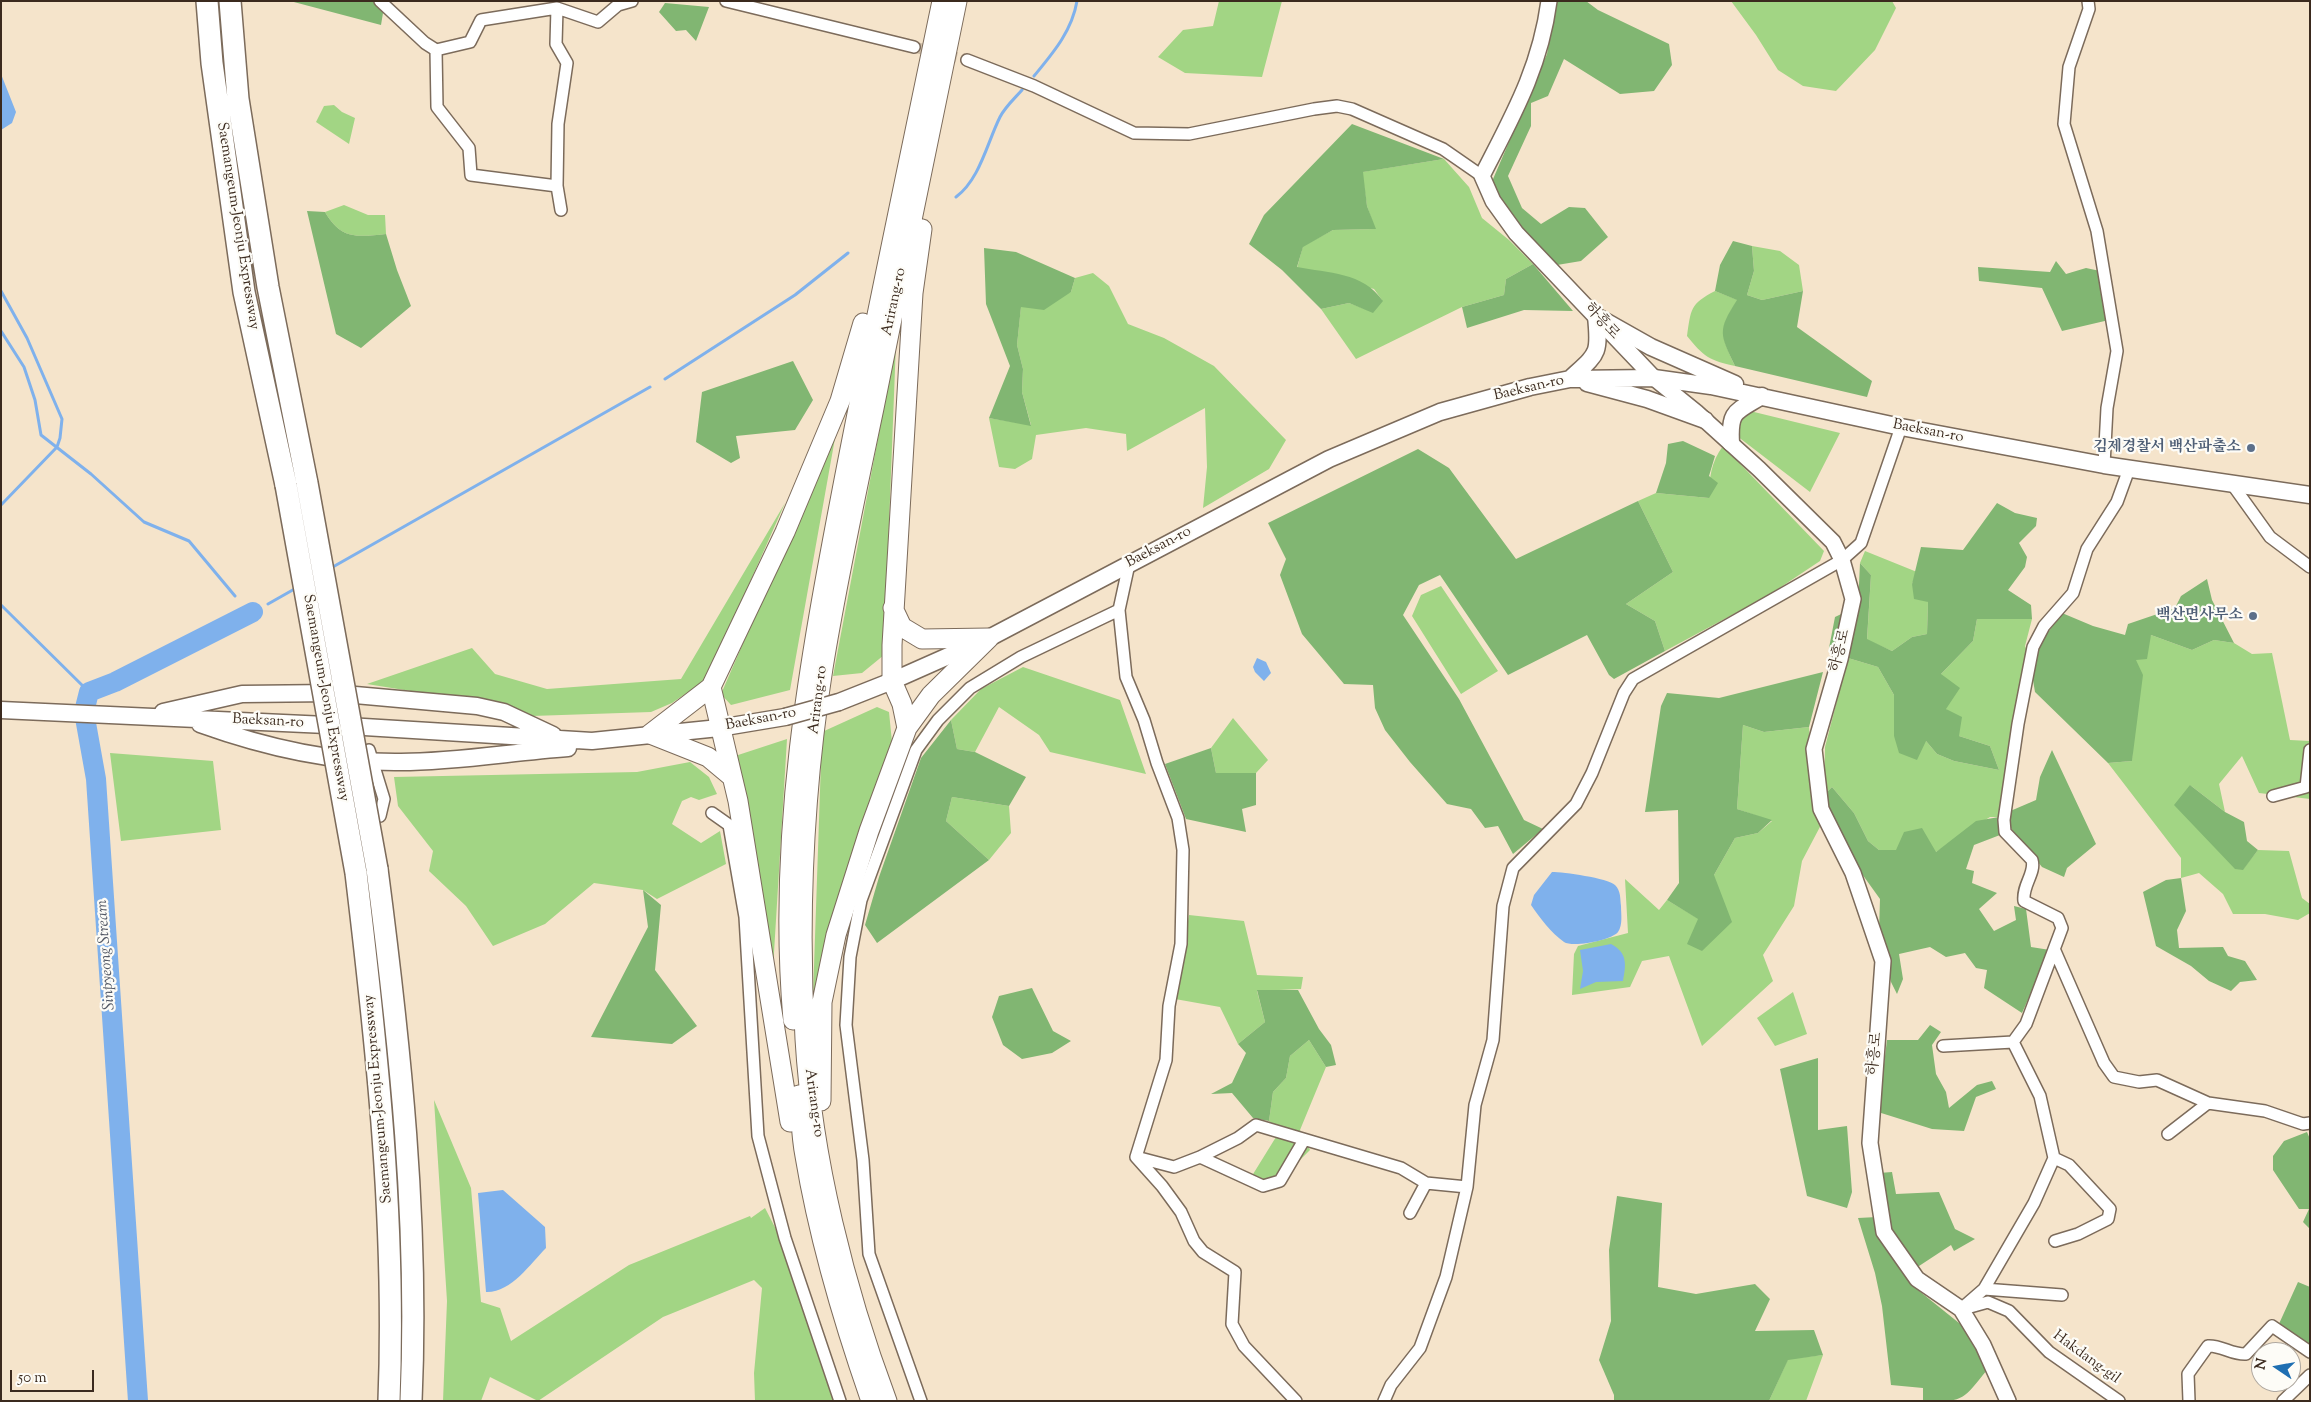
<!DOCTYPE html>
<html>
<head>
<meta charset="utf-8">
<style>
	body { margin:0 }
	#map { position:relative; width:2311px; height:1402px; overflow:hidden; background:#f5e4cb; font-family:"Sorts Mill Goudy",serif }
	canvas { display:block }
	.frame { position:absolute; inset:0; border:2px solid #3b2a1e; pointer-events:none }
	.north { position:absolute; left:2251px; top:1342px; width:50px; height:50px; box-sizing:border-box; background:#fdfcf7; border:1px solid #afa8a0; border-radius:50%; rotate:282deg; font-size:14px; font-weight:700; line-height:20px; text-align:center; color:#3b2a1e }
	.north::after { content:''; display:block; margin:auto; width:18px; height:22px; background:#1f6fb2; clip-path:polygon(50% 0,100% 100%,50% 72%,0 100%) }
	.scale { position:absolute; left:10px; top:1370px; width:84px; height:22px; box-sizing:border-box; border:2px solid #3b2a1e; border-top:0; padding-left:6px; font-size:15px; line-height:18px; white-space:nowrap; color:#3b2a1e; -webkit-text-stroke:4px #fdfcf7; paint-order:stroke }
</style>
</head>
<body>
<div id="map">
<canvas width="2311" height="1402"></canvas>
<div class="frame"></div>
<div class="north">N</div>
<div class="scale">50 m</div>
</div>
<script>
const context = document.querySelector('canvas').getContext('2d');
context.lineJoin = 'round';
function fill(path, color) { context.fillStyle = color; context.fill(path, 'evenodd'); }
function stroke(path, color, width, dash) { context.strokeStyle = color; context.lineWidth = width; context.lineCap = dash ? 'butt' : 'round'; context.setLineDash(dash || []); context.stroke(path); }
function label(font, color, halo, rows, align = 'center') {
  context.font = font + ' "Sorts Mill Goudy","Noto Serif KR",serif'; context.lineWidth = 4.5; context.setLineDash([]); context.textBaseline = 'middle'; context.strokeStyle = halo; context.fillStyle = color; for (const [text, x, y, turn = 0] of rows) {
    context.save(); context.translate(x, y); context.rotate((+turn || 0) * Math.PI / 180); context.textAlign = isNaN(turn) ? turn : align; if (halo) context.strokeText(text, 0, 0); context.fillText(text, 0, 0); context.restore();
  }
}
fill(new Path2D(`
	M 1219,1 L 1282,1 L 1262,77 L 1185,73 L 1158,57 L 1183,30 L 1213,26 Z
	M 1731,1 L 1892,1 L 1896,8 L 1875,50 L 1836,91 L 1803,86 L 1778,70 L 1756,35 Z
	M 334,105 L 342,112 L 355,118 L 349,144 L 316,122 L 324,106 Z
	M 1444,159 L 1469,187 L 1482,218 L 1509,240 L 1533,264 L 1506,279 L 1504,295 L 1462,307 L 1356,359 L 1321,309 L 1349,303 L 1373,312 L 1382,300 L 1374,289 L 1297,268 L 1303,246 L 1333,230 L 1375,229 L 1367,206 L 1362,172 Z
	M 344,205 L 368,215 L 385,215 L 386,234 C 358,237 341,240 325,212 Z
	M 1752,246 L 1780,251 L 1799,265 L 1803,291 L 1762,300 L 1747,295 L 1754,271 Z
	M 1093,273 L 1109,286 L 1128,324 L 1164,338 L 1214,366 L 1286,440 L 1269,469 L 1203,508 L 1207,467 L 1205,408 L 1127,451 L 1126,434 L 1086,428 L 1036,435 L 1032,459 L 1015,469 L 999,467 L 989,418 L 1031,425 L 1022,392 L 1023,369 L 1017,345 L 1021,306 L 1071,292 L 1075,278 Z
	M 1715,291 L 1738,300 C 1718,329 1721,336 1735,366 C 1710,361 1703,356 1687,336 C 1691,309 1690,304 1715,291 Z
	M 896,343 L 884,655 L 862,673 L 833,676 Z
	M 1750,411 L 1840,433 L 1810,492 L 1737,436 L 1736,424 Z
	M 837,427 L 790,690 L 731,705 L 721,694 Z
	M 1723,446 L 1824,551 L 1820,561 L 1769,595 L 1665,651 L 1655,621 L 1626,604 L 1673,572 L 1638,501 L 1656,493 L 1709,498 C 1709,478 1711,462 1723,446 Z
	M 785,503 L 707,679 L 672,703 L 651,712 L 532,716 L 429,694 L 367,684 L 472,648 L 495,674 L 547,689 L 681,679 Z
	M 1865,551 L 1917,572 L 1912,584 L 1928,602 L 1927,634 L 1912,637 L 1892,651 L 1867,640 L 1871,575 L 1860,563 Z
	M 1441,586 L 1498,671 L 1461,694 L 1412,616 L 1421,595 Z
	M 1977,619 L 2032,619 L 2025,646 L 2027,651 L 1999,817 L 1990,817 L 1936,852 L 1879,850 L 1868,841 L 1854,813 L 1832,787 L 1824,795 L 1825,747 L 1848,658 L 1878,667 L 1894,695 L 1894,736 L 1926,741 L 1937,754 L 1954,761 L 1999,770 L 1990,746 L 1959,736 L 1946,709 L 1941,674 L 1973,641 Z
	M 2151,635 L 2192,650 L 2214,640 L 2234,643 L 2252,654 L 2272,653 L 2290,740 L 2310,741 L 2310,799 L 2259,793 L 2242,756 L 2219,784 L 2225,812 L 2190,785 L 2243,869 L 2258,850 L 2289,851 L 2302,898 L 2310,904 L 2310,913 L 2298,920 L 2265,914 L 2233,914 L 2223,894 L 2199,873 L 2181,878 L 2181,858 L 2108,763 L 2132,761 L 2136,660 Z
	M 1023,667 L 1120,700 L 1146,774 L 1050,752 L 1039,735 L 999,707 L 975,752 L 957,749 L 951,720 L 981,689 Z
	M 877,707 L 889,712 L 892,742 L 858,839 L 813,996 L 822,732 Z
	M 1233,718 L 1268,760 L 1256,773 L 1216,773 L 1211,748 Z
	M 1743,725 L 1764,732 L 1809,727 L 1815,804 L 1822,823 L 1802,861 L 1794,906 L 1763,955 L 1773,981 L 1702,1046 L 1669,956 L 1642,961 L 1630,987 L 1572,995 L 1574,954 L 1578,946 L 1628,933 L 1625,879 L 1659,910 L 1667,900 L 1699,919 L 1702,951 L 1714,875 L 1735,838 L 1758,833 L 1772,821 L 1737,809 Z
	M 787,739 L 773,969 L 732,757 Z
	M 110,753 L 213,761 L 221,830 L 121,841 Z
	M 690,762 L 709,777 L 717,794 L 699,800 L 691,797 L 682,801 L 672,824 L 701,843 L 720,831 L 726,864 L 657,899 L 643,890 L 594,883 L 545,924 L 493,946 L 466,906 L 429,871 L 433,851 L 398,806 L 394,777 L 637,772 Z
	M 952,797 L 1009,806 L 1011,833 L 989,860 L 946,821 Z
	M 1189,915 L 1244,921 L 1257,975 L 1303,977 L 1301,989 L 1257,991 L 1265,1022 L 1238,1044 L 1220,1007 L 1175,999 Z
	M 1793,992 L 1807,1034 L 1775,1046 L 1757,1018 Z
	M 1309,1040 L 1326,1067 L 1300,1130 L 1310,1150 L 1269,1191 L 1250,1179 L 1276,1137 L 1269,1121 L 1273,1092 L 1286,1078 L 1290,1056 Z
	M 434,1100 L 471,1188 L 481,1302 L 500,1308 L 511,1341 L 629,1265 L 750,1216 L 751,1218 L 765,1208 L 782,1241 L 837,1401 L 755,1401 L 754,1373 L 762,1288 L 754,1280 L 663,1317 L 538,1401 L 490,1377 L 481,1401 L 443,1401 L 447,1301 Z
	M 1823,1355 L 1806,1401 L 1769,1401 L 1788,1359 Z`), '#a2d584');
fill(new Path2D(`
	M 290,1 L 378,1 L 383,13 L 381,25 Z
	M 1556,1 L 1586,1 L 1598,10 L 1669,44 L 1672,65 L 1654,91 L 1620,94 L 1564,59 L 1548,96 L 1531,103 L 1531,126 L 1508,176 L 1522,208 L 1541,224 L 1569,207 L 1585,208 L 1608,237 L 1581,261 L 1557,265 L 1520,227 L 1490,186 L 1547,54 Z
	M 665,3 L 709,7 L 696,41 L 686,30 L 676,31 L 659,12 Z
	M 1352,124 L 1444,159 L 1363,172 L 1367,206 L 1376,229 L 1333,230 L 1303,247 L 1297,267 C 1328,273 1363,272 1383,301 L 1373,313 L 1349,303 L 1321,309 L 1282,270 L 1249,244 L 1264,215 Z
	M 307,211 L 325,212 C 341,240 358,237 386,234 L 397,270 L 411,306 L 361,348 L 336,334 Z
	M 1733,241 L 1752,246 L 1754,271 L 1747,295 L 1762,300 L 1803,291 L 1797,327 L 1872,381 L 1867,397 L 1735,366 C 1720,334 1717,331 1737,300 L 1715,291 L 1720,265 Z
	M 984,248 L 1016,252 L 1075,278 L 1071,292 L 1044,310 L 1021,307 L 1017,345 L 1023,369 L 1022,392 L 1031,426 L 989,418 L 1010,366 L 986,304 Z
	M 2056,261 L 2066,274 L 2086,268 L 2100,271 L 2109,320 L 2062,331 L 2042,288 L 1979,281 L 1978,267 L 2050,272 Z
	M 1533,264 L 1573,311 L 1524,310 L 1467,328 L 1462,307 L 1504,295 L 1506,279 Z
	M 793,361 L 813,400 L 795,430 L 736,436 L 740,458 L 731,463 L 696,442 L 702,392 Z
	M 1683,441 L 1715,456 L 1709,476 L 1718,483 L 1709,498 L 1656,493 L 1666,463 L 1668,444 Z
	M 1418,449 L 1449,468 L 1516,559 L 1638,501 L 1673,572 L 1626,604 L 1655,621 L 1665,651 L 1614,679 L 1609,675 L 1587,635 L 1508,675 L 1440,575 L 1419,585 L 1403,615 L 1459,699 L 1524,820 L 1543,829 L 1513,854 L 1498,826 L 1485,828 L 1471,809 L 1447,804 L 1410,762 L 1385,730 L 1375,708 L 1373,685 L 1344,684 L 1302,634 L 1280,575 L 1286,559 L 1268,523 Z
	M 1997,503 L 2015,513 L 2037,518 L 2036,526 L 2019,543 L 2027,557 L 2025,567 L 2008,590 L 2031,605 L 2032,619 L 1977,619 L 1973,641 L 1941,674 L 1960,688 L 1946,709 L 1962,717 L 1959,736 L 1990,746 L 1999,770 L 1954,761 L 1937,754 L 1926,741 L 1917,760 L 1899,753 L 1894,736 L 1894,695 L 1878,667 L 1848,658 L 1829,648 L 1835,617 L 1858,606 L 1860,563 L 1871,575 L 1867,639 L 1892,651 L 1912,637 L 1927,634 L 1928,602 L 1914,599 L 1912,584 L 1921,547 L 1963,550 Z
	M 2207,579 L 2212,600 L 2234,643 L 2214,640 L 2192,650 L 2151,635 L 2147,659 L 2136,660 L 2143,675 L 2132,761 L 2108,763 L 2035,692 L 2032,674 L 2038,646 L 2062,613 L 2093,626 L 2125,635 L 2128,624 L 2175,608 L 2181,596 Z
	M 1823,672 L 1809,727 L 1764,732 L 1743,725 L 1737,809 L 1772,820 L 1758,833 L 1735,838 L 1714,875 L 1732,922 L 1702,951 L 1687,944 L 1698,919 L 1667,900 L 1679,883 L 1678,810 L 1645,812 L 1661,706 L 1667,693 L 1719,698 Z
	M 951,720 L 957,749 L 975,752 L 1026,777 L 1009,806 L 952,797 L 946,821 L 989,860 L 877,943 L 865,925 L 879,877 L 921,758 Z
	M 1211,748 L 1216,773 L 1256,773 L 1256,805 L 1242,809 L 1246,832 L 1186,819 L 1165,764 Z
	M 2052,750 L 2096,844 L 2067,868 L 2064,877 L 2042,867 L 2010,827 L 2008,812 L 2036,800 L 2040,777 Z
	M 2190,785 L 2225,812 L 2244,822 L 2247,841 L 2258,850 L 2243,870 L 2235,869 L 2174,805 Z
	M 1832,787 L 1854,813 L 1868,841 L 1879,850 L 1896,850 L 1904,832 L 1922,828 L 1936,852 L 1976,821 L 1999,817 L 2000,835 L 1974,845 L 1966,869 L 1974,871 L 1972,883 L 1997,893 L 1979,909 L 1994,931 L 2016,920 L 2014,906 L 2026,909 L 2031,947 L 2050,950 L 2022,1013 L 1984,988 L 1987,970 L 1976,968 L 1965,953 L 1946,957 L 1930,947 L 1899,954 L 1903,979 L 1897,994 L 1891,982 L 1879,932 L 1880,899 L 1857,867 L 1828,815 L 1824,795 Z
	M 2181,878 L 2186,911 L 2177,930 L 2179,948 L 2223,947 L 2228,956 L 2245,961 L 2257,980 L 2240,982 L 2231,991 L 2209,981 L 2191,966 L 2156,946 L 2143,892 L 2166,880 Z
	M 643,890 L 661,905 L 655,970 L 697,1026 L 672,1044 L 591,1037 L 648,927 Z
	M 1032,988 L 1053,1031 L 1071,1041 L 1052,1053 L 1022,1059 L 1003,1045 L 992,1017 L 999,996 Z
	M 1257,990 L 1298,990 L 1319,1029 L 1331,1045 L 1336,1065 L 1326,1067 L 1309,1040 L 1290,1056 L 1286,1078 L 1273,1092 L 1269,1121 L 1253,1118 L 1232,1093 L 1211,1094 L 1232,1083 L 1246,1053 L 1238,1044 L 1265,1022 Z
	M 1930,1025 L 1941,1032 L 1932,1045 L 1936,1074 L 1946,1092 L 1949,1108 L 1977,1085 L 1992,1081 L 1996,1089 L 1976,1097 L 1964,1131 L 1932,1129 L 1878,1112 L 1887,1040 L 1918,1040 Z
	M 1818,1058 L 1818,1130 L 1847,1126 L 1852,1192 L 1847,1208 L 1807,1196 L 1780,1069 Z
	M 2307,1132 L 2310,1139 L 2310,1229 L 2303,1222 L 2309,1209 L 2299,1209 L 2273,1170 L 2273,1156 L 2284,1141 Z
	M 1892,1172 L 1896,1194 L 1939,1192 L 1955,1229 L 1975,1239 L 1954,1251 L 1951,1245 L 1916,1268 L 1887,1228 L 1879,1173 Z
	M 1617,1196 L 1662,1203 L 1658,1287 L 1696,1294 L 1755,1284 L 1770,1299 L 1755,1331 L 1814,1330 L 1823,1355 L 1788,1360 L 1769,1401 L 1614,1401 L 1614,1395 L 1599,1360 L 1611,1321 L 1609,1250 Z
	M 1877,1217 L 1898,1264 L 1913,1286 L 1964,1327 L 1987,1370 C 1961,1402 1965,1401 1923,1401 L 1923,1388 L 1891,1385 L 1882,1306 L 1875,1273 L 1858,1218 Z
	M 2298,1282 L 2310,1287 L 2310,1347 L 2278,1326 Z`), '#81b672');
fill(new Path2D(`
	M 1,74 L 16,112 L 12,123 L 1,130 Z
	M 1257,658 L 1266,662 L 1271,673 L 1264,681 L 1255,672 L 1253,667 Z
	M 1552,872 C 1563,872 1608,878 1615,885 C 1621,891 1620,898 1621,906 C 1621,914 1623,925 1618,932 C 1612,940 1573,948 1564,942 C 1551,933 1540,918 1531,905 L 1534,895 Z
	M 1611,944 C 1628,953 1626,965 1623,981 L 1596,982 L 1580,989 L 1583,971 L 1580,950 Z
	M 503,1190 L 545,1227 L 546,1248 C 530,1264 511,1293 486,1292 L 478,1193 Z`), '#7fb1ec');
stroke(new Path2D(`
	M 1034,76 C 1053,53 1072,31 1077,1
	M 956,197 C 980,179 987,143 1000,117 C 1005,107 1015,98 1022,90
	M 1,291 L 27,338 L 62,419 L 60,438 L 57,447 L 1,505
	M 1,331 L 24,367 L 35,400 L 41,435 L 91,474 L 144,522 L 189,541 L 235,596
	M 665,379 L 795,295 L 848,253
	M 331,568 L 650,387
	M 268,604 L 298,587
	M 1,605 L 89,692
	M 245,609 L 249,614`), '#7fb1ec', 3);
stroke(new Path2D(`
	M 138,1401 L 96,779 L 84,712 L 89,692 L 115,682 L 253,612`), '#7fb1ec', 20);
stroke(new Path2D(`
	M 914,47 L 967,60`), '#d0bfa8', 11, [11, 5.5]);
const minor = new Path2D(`
	M 380,1 L 425,43 L 436,50 L 470,42 L 481,20 L 557,8 L 598,22 L 618,5 L 632,1
	M 726,1 L 914,47
	M 2088,1 L 2089,9 L 2069,67 L 2064,124 L 2097,231 L 2117,351 L 2107,408 L 2104,465
	M 557,8 L 556,44 L 567,63 L 558,124 L 557,186 L 561,210
	M 436,50 L 437,107 L 469,148 L 471,175 L 557,186
	M 967,60 L 1034,86 L 1134,133 L 1189,134 L 1314,109 L 1337,106 L 1352,109 L 1443,149 L 1482,176
	M 2232,484 L 2270,537 L 2310,567
	M 1129,564 L 1119,610 L 1126,677 L 1144,720 L 1157,763 L 1178,818 L 1183,850 L 1181,944 L 1169,1006 L 1166,1060 L 1136,1157 L 1162,1186 L 1181,1212 L 1194,1241 L 1203,1252 L 1235,1272 L 1232,1324 L 1244,1346 L 1296,1401
	M 369,750 L 384,799 L 380,816
	M 2273,796 L 2306,787 L 2310,750
	M 712,813 L 729,825 L 745,917 L 758,1136 L 785,1238 L 840,1401
	M 2055,951 L 2104,1063 L 2114,1077 L 2139,1082 L 2157,1080 L 2208,1103 L 2265,1111 L 2303,1124 L 2310,1123
	M 1943,1046 L 2013,1042
	M 2168,1134 L 2208,1103
	M 1136,1157 L 1174,1167 L 1200,1157 L 1263,1186 L 1280,1181 L 1304,1140
	M 1200,1157 L 1238,1138 L 1256,1125 L 1401,1168 L 1426,1183 L 1467,1187
	M 2054,1158 L 2069,1165 L 2110,1209 L 2108,1219 L 2078,1234 L 2055,1241
	M 1410,1213 L 1426,1183
	M 1984,1289 L 2062,1295
	M 1961,1309 L 1984,1289 L 2034,1203 L 2054,1158 L 2040,1096 L 2013,1042 L 2026,1024 L 2062,928 L 2058,918 L 2024,901 C 2022,885 2036,873 2032,860 L 2005,832 L 2004,820 L 2018,724 L 2033,647 L 2044,626 L 2073,593 L 2087,549 L 2117,502 L 2129,469
	M 1963,1309 L 1988,1302 L 2009,1311 L 2049,1352 L 2119,1401
	M 921,1401 L 869,1254 L 863,1160 L 846,1025 L 850,957 L 861,900 L 916,750 L 938,720 L 970,688 L 1021,657 L 1119,610
	M 1384,1401 L 1391,1385 L 1420,1348 L 1446,1277 L 1467,1187 L 1475,1105 L 1493,1040 L 1503,906 L 1513,868 L 1576,804 L 1592,773 L 1624,693 L 1633,679 L 1842,560 L 1861,543 L 1901,427
	M 2189,1401 L 2188,1374 L 2208,1346 C 2221,1345 2232,1355 2246,1354 L 2272,1326 L 2310,1352
	M 2283,1401 L 2310,1375`);
const tertiary = new Path2D(`
	M 1549,1 C 1540,69 1512,117 1482,176 L 1493,201 L 1516,233 L 1654,378 L 1696,412 L 1759,469 L 1833,542 L 1842,560 L 1853,599 L 1840,659 L 1814,749 L 1821,809 L 1853,873 L 1883,961 L 1870,1143 L 1884,1232 L 1917,1279 L 1961,1309 L 1983,1345 L 2008,1401`);
const secondary = new Path2D(`
	M 1596,316 L 1651,347 L 1735,384
	M 1570,379 C 1598,353 1600,355 1596,316
	M 1587,383 L 1647,399 L 1705,420
	M 1731,443 C 1729,410 1736,412 1762,396
	M 839,702 L 892,681 L 989,638 L 1329,459 L 1440,412 L 1530,387 L 1570,379 L 1654,378 L 1711,386 L 1901,427 L 2104,465 L 2310,495
	M 1,710 L 348,726 L 592,741 L 719,728 L 785,717
	M 163,712 L 242,694 L 333,693 L 477,706 L 504,712 L 553,735
	M 200,724 C 264,747 332,763 401,762 C 456,762 512,752 568,748`);
const trunk = new Path2D(`
	M 893,608 L 902,627 L 922,639 L 989,638
	M 711,687 L 650,734 L 708,757 L 732,777
	M 907,728 L 931,695 L 989,638
	M 793,1020 C 777,834 809,662 844,480 C 875,320 909,161 942,1
	M 799,1095 C 801,1115 801,1136 805,1156 C 819,1240 843,1321 871,1401
	M 821,1101 L 822,1002 L 836,935 L 869,831 L 907,728 L 902,704 L 892,681 L 892,645 L 913,293 L 922,229
	M 790,1122 L 738,801 L 711,687 L 785,532 L 840,401 L 863,323
	M 887,1401 C 845,1289 812,1158 805,1039 C 798,916 804,790 823,668 C 837,581 856,494 874,408 C 901,272 929,137 957,1`);
const motorway = new Path2D(`
	M 207,1 L 212,63 L 244,292 L 286,485
	M 230,1 L 238,99 L 268,287 L 307,483
	M 377,869 C 400,1045 419,1223 411,1401
	M 356,873 C 377,1048 396,1224 389,1401`);
stroke(minor, '#7c6b5b', 14);
stroke(tertiary, '#7c6b5b', 18);
stroke(secondary, '#7c6b5b', 19);
stroke(trunk, '#7c6b5b', 21);
stroke(motorway, '#7c6b5b', 24);
stroke(minor, '#fff', 11);
stroke(tertiary, '#fff', 15);
stroke(secondary, '#fff', 16);
stroke(trunk, '#fff', 19);
stroke(motorway, '#fff', 21);
const secondaryBridge = new Path2D(`
	M 785,717 L 839,702`);
const motorwayBridge = new Path2D(`
	M 307,483 L 377,869
	M 286,485 L 356,873`);
stroke(secondaryBridge, '#7c6b5b', 19, []);
stroke(motorwayBridge, '#7c6b5b', 24, []);
stroke(secondaryBridge, '#fff', 16);
stroke(motorwayBridge, '#fff', 21);
for (const [x, y, r, color] of [
	[2251,448,5,"#5c6f8a"],
	[2253,616,5,"#5c6f8a"]
]) { const dot = new Path2D(); dot.arc(x, y, r, 0, 2 * Math.PI); context.fillStyle = color; context.fill(dot); stroke(dot, '#fdfcf7', 2); }
label('15px', '#3b2a1e', '#fdfcf7', [
	["Saemangeum-Jeonju Expressway",237,226,81],
	["Arirang-ro",895,302,-78],
	["하흥로",1601,322,47],
	["Baeksan-ro",1529,389,-13],
	["Baeksan-ro",1928,432,11],
	["Baeksan-ro",1159,548,-28],
	["하흥로",1841,651,-76],
	["Saemangeum-Jeonju Expressway",325,698,80],
	["Arirang-ro",819,700,-83],
	["Baeksan-ro",761,720,-11],
	["Baeksan-ro",268,722,3],
	["하흥로",1876,1054,-84],
	["Saemangeum-Jeonju Expressway",379,1099,-95],
	["Arirang-ro",813,1103,82],
	["Hakdang-gil",2086,1358,36]
]);
label('bold 15px', '#4e5e75', '#fdfcf7', [
	["김제경찰서 백산파출소",2241,448],
	["백산면사무소",2243,616]
], 'right');
label('italic 16px', '#535966', '#fdfcf7', [
	["Sinpyeong Stream",107,955,-94]
]);
</script>
</body>
</html>
